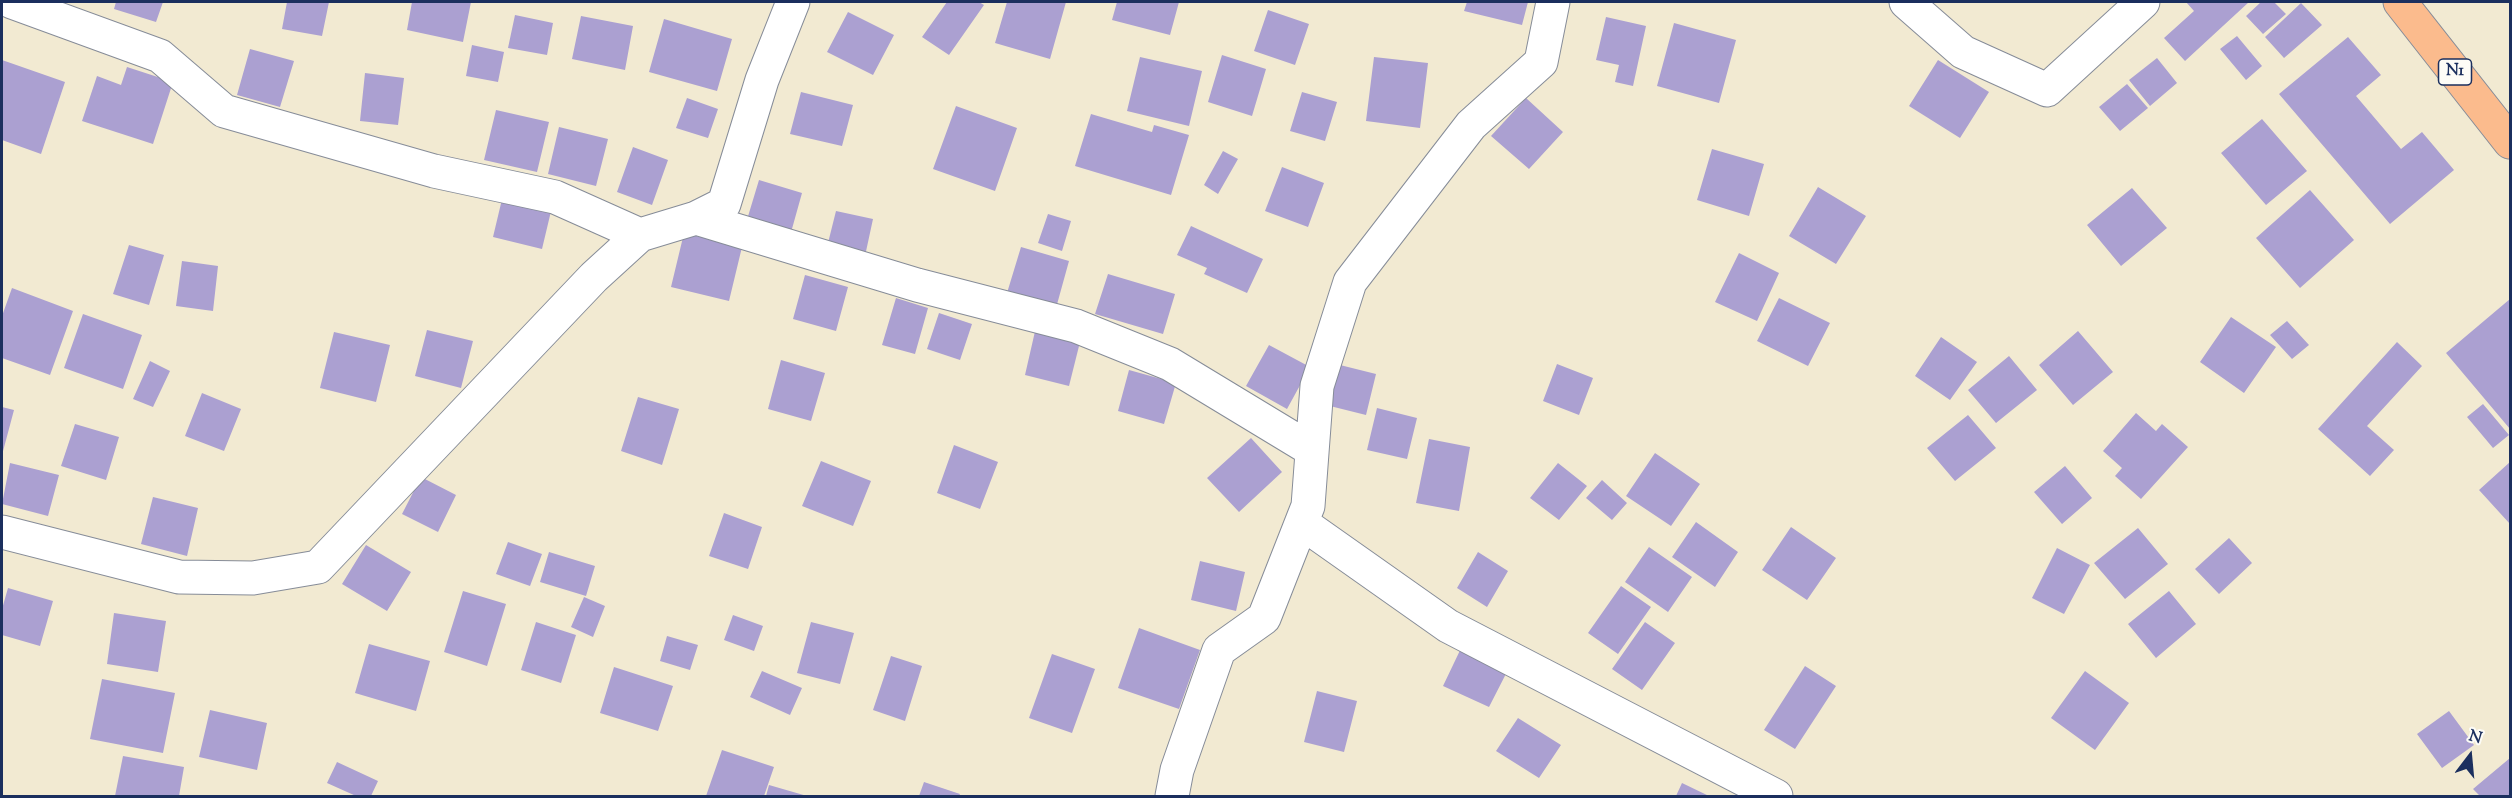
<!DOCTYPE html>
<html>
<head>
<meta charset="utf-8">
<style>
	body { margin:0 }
	#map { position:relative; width:2512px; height:798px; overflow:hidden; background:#f2ead2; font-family:"Sorts Mill Goudy",serif }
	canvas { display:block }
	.frame { position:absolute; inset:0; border:3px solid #1b2f5e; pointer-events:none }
	.north { position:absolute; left:2440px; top:726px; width:60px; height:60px; -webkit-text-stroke:4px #fdfcf7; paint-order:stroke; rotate:16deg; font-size:16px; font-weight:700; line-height:24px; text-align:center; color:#1b2f5e }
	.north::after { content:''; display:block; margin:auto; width:21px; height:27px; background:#1b2f5e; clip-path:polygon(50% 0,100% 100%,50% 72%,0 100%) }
</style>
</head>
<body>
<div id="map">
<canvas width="2512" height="798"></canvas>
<div class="frame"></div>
<div class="north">N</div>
</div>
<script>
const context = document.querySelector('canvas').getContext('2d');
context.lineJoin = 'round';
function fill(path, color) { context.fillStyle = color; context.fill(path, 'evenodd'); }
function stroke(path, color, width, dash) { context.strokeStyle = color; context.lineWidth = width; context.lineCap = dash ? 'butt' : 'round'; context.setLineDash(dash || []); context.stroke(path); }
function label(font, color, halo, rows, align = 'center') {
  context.font = font + ' "Sorts Mill Goudy",serif'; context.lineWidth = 5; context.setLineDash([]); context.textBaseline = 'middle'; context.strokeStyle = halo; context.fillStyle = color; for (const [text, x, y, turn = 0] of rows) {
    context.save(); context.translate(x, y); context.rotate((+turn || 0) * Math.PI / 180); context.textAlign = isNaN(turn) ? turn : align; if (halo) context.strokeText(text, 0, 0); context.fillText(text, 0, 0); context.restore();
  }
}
fill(new Path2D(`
	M 116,2 L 163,2 L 156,22 L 114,9 Z
	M 287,2 L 329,2 L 322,36 L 282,29 Z
	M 412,2 L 471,2 L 463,42 L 407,30 Z
	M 947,2 L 979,2 L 984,5 L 949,55 L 922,37 Z
	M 1007,2 L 1066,2 L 1050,59 L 995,43 Z
	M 1117,2 L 1179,2 L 1170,35 L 1112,20 Z
	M 1467,2 L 1528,2 L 1522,25 L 1464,11 Z
	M 2186,2 L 2249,2 L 2185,61 L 2164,38 L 2194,11 Z
	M 2261,2 L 2274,2 L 2286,14 L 2263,34 L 2246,16 Z
	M 2301,3 L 2322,25 L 2284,58 L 2265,37 Z
	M 1268,10 L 1309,24 L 1295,65 L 1254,51 Z
	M 848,12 L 894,35 L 873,75 L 827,52 Z
	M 515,15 L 553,23 L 547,55 L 508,48 Z
	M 581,16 L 633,26 L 625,70 L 572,59 Z
	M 1606,17 L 1646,26 L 1633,86 L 1615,82 L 1619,65 L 1596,60 Z
	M 664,19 L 732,39 L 717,91 L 649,72 Z
	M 1674,23 L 1736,40 L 1719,103 L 1657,86 Z
	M 2237,36 L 2262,66 L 2246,80 L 2220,49 Z
	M 2348,37 L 2381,75 L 2356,96 L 2401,149 L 2422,132 L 2454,170 L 2390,224 L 2279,94 Z
	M 472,45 L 504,52 L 498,82 L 466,76 Z
	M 250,49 L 294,61 L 280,107 L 237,95 Z
	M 1222,55 L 1266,69 L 1252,116 L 1208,102 Z
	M 1140,57 L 1202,71 L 1189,126 L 1127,111 Z
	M 1374,57 L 1428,63 L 1420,128 L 1366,121 Z
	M 2157,58 L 2177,83 L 2150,106 L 2129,80 Z
	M 2,60 L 65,82 L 41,154 L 2,140 Z
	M 1938,60 L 1989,92 L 1960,138 L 1909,106 Z
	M 127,67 L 173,82 L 153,144 L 82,121 L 97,76 L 121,85 Z
	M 365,73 L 404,78 L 398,125 L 360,121 Z
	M 2127,84 L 2148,108 L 2120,131 L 2099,107 Z
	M 801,92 L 853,105 L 842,146 L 790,134 Z
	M 1302,92 L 1337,102 L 1325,141 L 1290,131 Z
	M 687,98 L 718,109 L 708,138 L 676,128 Z
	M 1526,98 L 1563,132 L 1529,169 L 1491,136 Z
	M 956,106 L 1017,128 L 995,191 L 933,169 Z
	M 496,110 L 549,122 L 537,172 L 484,160 Z
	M 1091,114 L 1152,132 L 1154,125 L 1189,135 L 1171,195 L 1075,166 Z
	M 2262,119 L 2307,171 L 2266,205 L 2221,153 Z
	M 559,127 L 608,139 L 596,186 L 548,174 Z
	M 633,147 L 668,160 L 652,205 L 617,192 Z
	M 1712,149 L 1764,164 L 1749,216 L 1697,200 Z
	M 1223,151 L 1238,159 L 1218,194 L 1204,185 Z
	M 1282,167 L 1324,183 L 1308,227 L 1265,211 Z
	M 759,180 L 802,193 L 790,236 L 746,223 Z
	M 1818,187 L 1866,216 L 1836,264 L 1789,236 Z
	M 2132,188 L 2167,228 L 2121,266 L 2087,225 Z
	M 2310,190 L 2354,240 L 2300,288 L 2256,238 Z
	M 503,195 L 552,207 L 542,249 L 493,237 Z
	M 836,211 L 873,219 L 865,256 L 827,247 Z
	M 1048,214 L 1071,221 L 1062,251 L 1038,243 Z
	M 1191,226 L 1263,259 L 1247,293 L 1204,274 L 1207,268 L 1177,255 Z
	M 684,233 L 742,247 L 729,301 L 671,287 Z
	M 129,245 L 164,255 L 149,305 L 113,294 Z
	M 1021,247 L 1069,261 L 1056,308 L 1007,293 Z
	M 1739,253 L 1779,273 L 1757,321 L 1715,302 Z
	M 182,261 L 218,266 L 213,311 L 176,306 Z
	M 1108,274 L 1175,294 L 1163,334 L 1095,314 Z
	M 805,275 L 848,287 L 836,331 L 793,319 Z
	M 12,288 L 73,311 L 50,375 L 2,358 L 2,316 Z
	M 896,298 L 928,308 L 915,354 L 882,345 Z
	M 1779,298 L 1830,323 L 1808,366 L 1757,341 Z
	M 2510,299 L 2510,429 L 2446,353 Z
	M 939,313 L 972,324 L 960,360 L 927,349 Z
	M 83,314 L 142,335 L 123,389 L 64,368 Z
	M 2231,317 L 2276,347 L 2244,393 L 2200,362 Z
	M 2287,321 L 2309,345 L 2292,359 L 2270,335 Z
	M 1036,327 L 1081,338 L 1069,386 L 1025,375 Z
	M 427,330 L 473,341 L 461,388 L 415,376 Z
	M 2078,331 L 2113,372 L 2073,405 L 2039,365 Z
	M 334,332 L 390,345 L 376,402 L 320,388 Z
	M 1941,337 L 1977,362 L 1950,400 L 1915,376 Z
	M 2397,342 L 2422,366 L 2367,426 L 2394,450 L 2370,476 L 2318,429 Z
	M 1269,345 L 1310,367 L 1287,409 L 1246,386 Z
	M 2009,356 L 2037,390 L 1996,423 L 1968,390 Z
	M 781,360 L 825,373 L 811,421 L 768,409 Z
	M 150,361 L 170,371 L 153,407 L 133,399 Z
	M 1336,364 L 1376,374 L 1366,415 L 1326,405 Z
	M 1557,364 L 1593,378 L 1579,415 L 1543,401 Z
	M 1129,370 L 1176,383 L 1164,424 L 1118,411 Z
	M 202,393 L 241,409 L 224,451 L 185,436 Z
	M 638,397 L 679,409 L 662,465 L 621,451 Z
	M 2483,404 L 2509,435 L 2493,448 L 2467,417 Z
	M 2,407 L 14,410 L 2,455 Z
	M 1377,408 L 1417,418 L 1407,459 L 1367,450 Z
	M 2136,413 L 2156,431 L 2162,424 L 2188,447 L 2141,499 L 2115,476 L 2122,468 L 2103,451 Z
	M 1968,415 L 1996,448 L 1955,481 L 1927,448 Z
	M 75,424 L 119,437 L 106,480 L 61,466 Z
	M 1251,438 L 1282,472 L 1239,512 L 1207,478 Z
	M 1429,439 L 1470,447 L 1459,511 L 1416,503 Z
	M 954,445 L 998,462 L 980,509 L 937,493 Z
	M 1655,453 L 1700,484 L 1671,526 L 1626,496 Z
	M 821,461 L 871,481 L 853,526 L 802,506 Z
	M 2510,462 L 2510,524 L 2479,490 Z
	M 10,463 L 59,475 L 48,516 L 2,504 Z
	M 1558,463 L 1587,486 L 1559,520 L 1530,498 Z
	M 2065,466 L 2092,498 L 2062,524 L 2034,492 Z
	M 421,477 L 456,495 L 438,532 L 402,514 Z
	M 1602,480 L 1627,503 L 1612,520 L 1586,498 Z
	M 153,497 L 198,508 L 187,556 L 141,544 Z
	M 724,513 L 762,527 L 748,569 L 709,556 Z
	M 1696,522 L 1738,552 L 1715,587 L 1672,557 Z
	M 1791,527 L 1836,558 L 1807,600 L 1762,570 Z
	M 2138,528 L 2168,564 L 2125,599 L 2094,563 Z
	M 2229,538 L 2252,563 L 2219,594 L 2195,569 Z
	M 508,542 L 542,554 L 530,586 L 496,574 Z
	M 366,545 L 411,572 L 387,611 L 342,584 Z
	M 1649,547 L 1692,577 L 1668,612 L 1625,582 Z
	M 2057,548 L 2090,565 L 2064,614 L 2032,598 Z
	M 549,552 L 595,566 L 586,596 L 540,582 Z
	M 1478,552 L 1508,571 L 1487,607 L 1457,588 Z
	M 1200,561 L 1245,572 L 1236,611 L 1191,600 Z
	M 1621,586 L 1651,607 L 1618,654 L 1588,633 Z
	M 8,588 L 53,601 L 40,646 L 2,635 L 2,609 Z
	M 463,591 L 506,604 L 487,666 L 444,652 Z
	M 2169,591 L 2196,624 L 2156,658 L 2128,624 Z
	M 584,597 L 605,606 L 593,637 L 571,627 Z
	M 114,613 L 166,621 L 158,672 L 107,664 Z
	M 733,615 L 763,626 L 754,651 L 724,640 Z
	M 536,622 L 576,635 L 561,683 L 521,670 Z
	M 811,622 L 854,633 L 840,684 L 797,673 Z
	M 1645,622 L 1675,643 L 1642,690 L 1612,669 Z
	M 1139,628 L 1200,650 L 1179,709 L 1118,688 Z
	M 667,636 L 698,645 L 690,670 L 660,661 Z
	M 1464,642 L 1511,664 L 1489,707 L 1443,686 Z
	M 369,644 L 430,661 L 416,711 L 355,693 Z
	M 1052,654 L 1095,669 L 1072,733 L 1029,718 Z
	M 891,656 L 922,666 L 905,721 L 873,710 Z
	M 1805,666 L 1836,686 L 1795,749 L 1764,730 Z
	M 614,667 L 673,686 L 658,731 L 600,713 Z
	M 762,671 L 802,688 L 790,715 L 750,697 Z
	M 2085,671 L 2129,703 L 2095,750 L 2051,718 Z
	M 102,679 L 175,693 L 163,753 L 90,739 Z
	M 1317,691 L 1357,701 L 1344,752 L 1304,742 Z
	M 210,710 L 267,723 L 257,770 L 199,757 Z
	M 2449,711 L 2474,745 L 2442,768 L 2417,734 Z
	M 1518,718 L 1561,745 L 1539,778 L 1496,751 Z
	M 722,750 L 774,767 L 764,796 L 706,796 Z
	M 123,756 L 184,767 L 179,796 L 115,796 Z
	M 2510,758 L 2510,796 L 2480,796 L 2473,789 Z
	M 337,762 L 378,781 L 371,796 L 356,796 L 327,783 Z
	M 924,782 L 960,794 L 959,796 L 919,796 Z
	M 1682,783 L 1709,796 L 1676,796 Z
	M 769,785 L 807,796 L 766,796 Z`), '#aba0d1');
const minor = new Path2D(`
	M 12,2 L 160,56 L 224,111 L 434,171 L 555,197 L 640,235 L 696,218 L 724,204 L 762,80 L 793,2
	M 1906,2 L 1963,52 L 2047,90 L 2143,2
	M 696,218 L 917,285 L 1076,326 L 1170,364 L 1312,450
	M 1302,523 L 1448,626 L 1776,796
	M 2,532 L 179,577 L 253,578 L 318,567 L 594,277 L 640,235
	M 1172,796 L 1177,770 L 1219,650 L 1264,618 L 1308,506 L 1317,386 L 1350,282 L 1471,125 L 1541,62 L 1553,2`);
const highway = new Path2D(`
	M 2400,2 L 2510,142`);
stroke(minor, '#868c98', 35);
stroke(highway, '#868c98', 35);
stroke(minor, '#fff', 33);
stroke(highway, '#fbbb8d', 33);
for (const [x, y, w] of [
	[2455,72,33]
]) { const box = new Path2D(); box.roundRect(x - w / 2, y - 13, w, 26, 4.5); context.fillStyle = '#fdfcf7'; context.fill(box); stroke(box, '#1b2f5e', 1.5); }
label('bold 16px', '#1b2f5e', null, [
	["N1",2455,72]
]);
</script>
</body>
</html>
